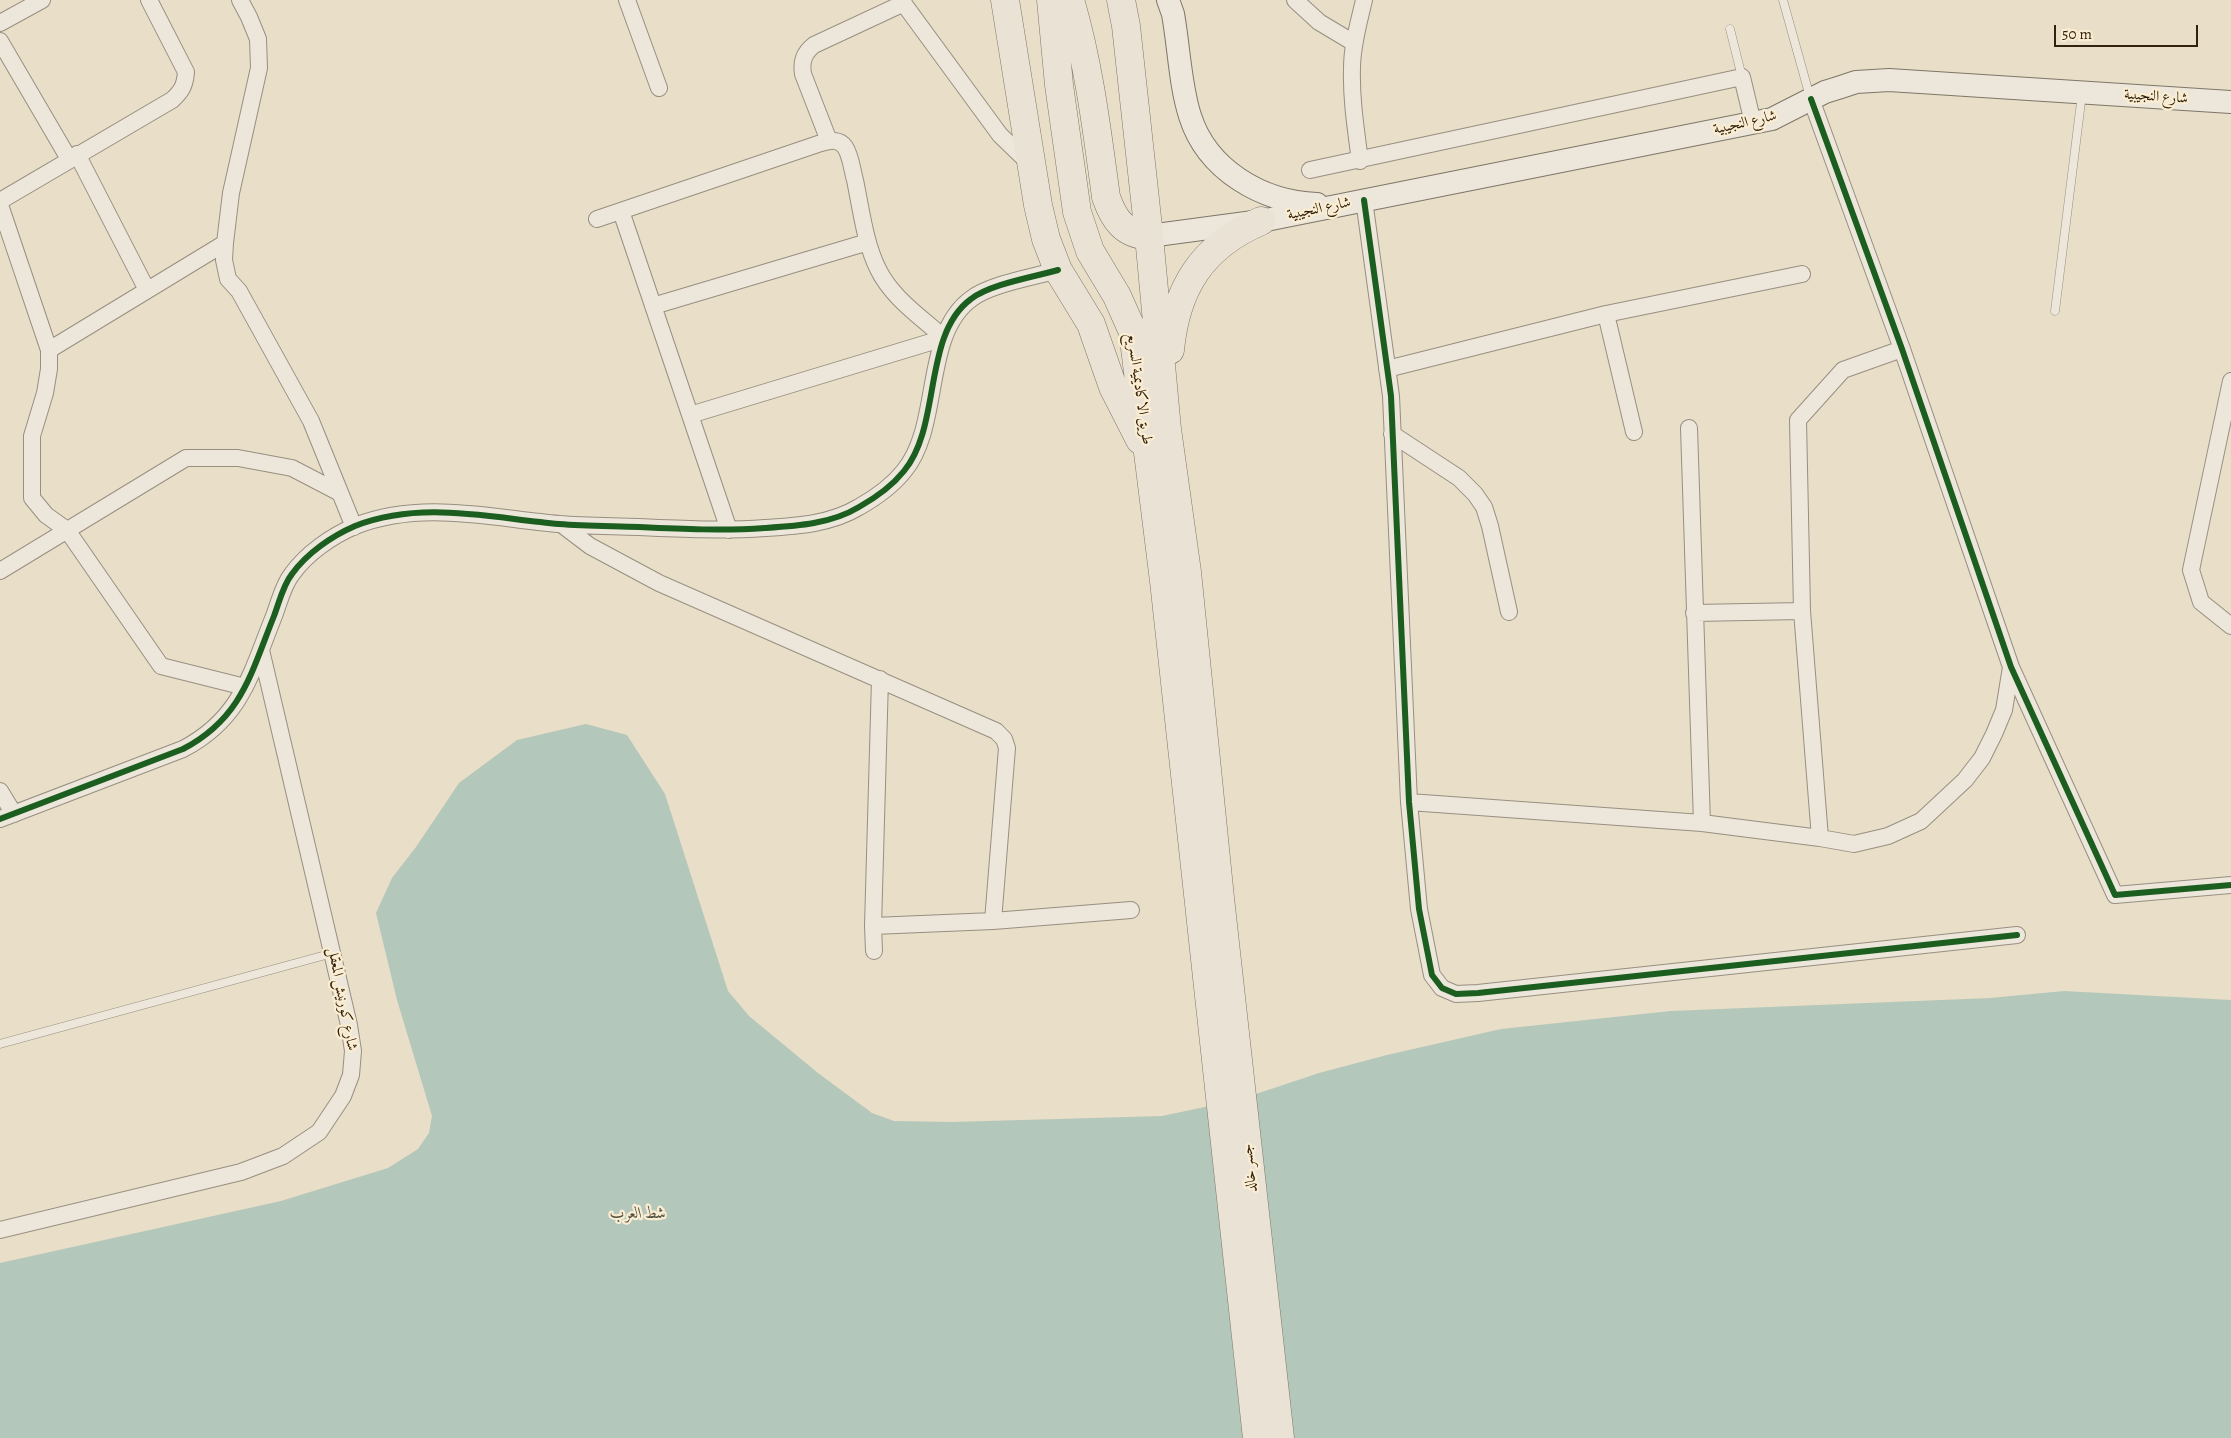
<!DOCTYPE html>
<html>
<head>
<meta charset="utf-8">
<style>
	body { margin:0 }
	#map { position:relative; width:2231px; height:1438px; overflow:hidden; background:#e9dec7; font-family:Alegreya,serif }
	canvas { display:block }
	.scale { position:absolute; left:2054px; top:25px; width:144px; height:22px; box-sizing:border-box; border:2px solid #32220d; border-top:0; padding-left:6px; font-size:15px; line-height:18px; white-space:nowrap; color:#32220d; -webkit-text-stroke:4px #faedd2; paint-order:stroke }
</style>
</head>
<body>
<div id="map">
<canvas width="2231" height="1438"></canvas>
<div class="scale">50 m</div>
</div>
<script>
const context = document.querySelector('canvas').getContext('2d');
context.lineJoin = 'round';
function fill(path, color) { context.fillStyle = color; context.fill(path, 'evenodd'); }
function stroke(path, color, width, dash) { context.strokeStyle = color; context.lineWidth = width; context.lineCap = dash ? 'butt' : 'round'; context.setLineDash(dash || []); context.stroke(path); }
function label(font, color, halo, rows, align = 'center') {
  context.font = font + ' Alegreya,Amiri,serif'; context.lineWidth = 4.5; context.setLineDash([]); context.textBaseline = 'middle'; context.strokeStyle = halo; context.fillStyle = color; for (const [text, x, y, turn = 0] of rows) {
    context.save(); context.translate(x, y); context.rotate((+turn || 0) * Math.PI / 180); context.textAlign = isNaN(turn) ? turn : align; if (halo) context.strokeText(text, 0, 0); context.fillText(text, 0, 0); context.restore();
  }
}
fill(new Path2D(`
	M 586,724 L 627,735 L 665,794 L 728,991 L 749,1016 L 818,1073 L 872,1113 L 894,1121 L 952,1122 L 1162,1116 L 1238,1100 L 1319,1073 L 1387,1055 L 1501,1029 L 1671,1011 L 1990,998 L 2064,991 L 2231,1000 L 2231,1438 L 0,1438 L 0,1263 L 281,1201 L 388,1168 L 418,1149 L 429,1133 L 432,1116 L 397,1000 L 376,913 L 392,878 L 416,847 L 459,783 L 517,740 Z`), '#b4c7bb');
const lane = new Path2D(`
	M 1783,0 L 1810,97
	M 1730,29 L 1742,77
	M 2055,311 L 2082,94
	M 0,1044 L 333,953`);
const street = new Path2D(`
	M 240,0 L 249,17 L 258,39 L 259,68 L 231,193 L 225,243 L 224,260 L 228,279 L 239,291 L 311,421 L 354,527
	M 627,0 L 659,88
	M 901,0 L 1000,135 L 1031,165
	M 1295,0 L 1319,22 L 1354,43
	M 0,23 L 42,0
	M 0,41 L 69,159
	M 1811,99 L 1902,349 L 2011,667 L 2115,895 L 2231,885
	M 829,141 L 803,74 C 801,61 804,53 814,45 L 904,3
	M 77,154 L 147,290
	M 1360,161 C 1356,130 1351,99 1352,68 C 1352,45 1359,22 1364,0
	M 1310,170 L 1742,77 L 1753,123
	M 1364,200 L 1391,396 L 1409,802 L 1419,909 L 1432,975 L 1442,988 L 1456,994 L 1478,993 L 2017,935
	M 0,201 L 172,100 C 182,91 185,85 186,72 L 149,0
	M 0,205 L 49,350 L 49,369 L 45,393 L 32,436 L 32,498 L 46,515 L 67,530 L 161,666 L 245,687
	M 621,211 L 729,530
	M 597,219 L 821,143 C 829,141 839,138 845,147 C 851,156 852,170 855,180 C 861,209 865,243 878,269 C 892,298 921,317 944,338
	M 653,306 L 868,242
	M 1606,314 L 1634,432
	M 49,350 L 225,243
	M 1387,369 L 1606,314 L 1802,274
	M 2231,381 L 2191,570 L 2201,602 L 2231,626
	M 690,415 L 944,338
	M 1689,428 L 1702,823
	M 1392,434 L 1459,478 L 1475,494 L 1484,507 L 1490,526 L 1509,612
	M 561,524 L 590,546 L 659,583 L 996,731 L 1004,739 L 1007,748 L 993,921
	M 0,571 L 186,458 L 238,458 L 292,468 L 340,493
	M 1694,613 L 1802,611
	M 0,791 L 14,814
	M 1409,802 L 1702,823 L 1820,838 L 1854,844 L 1888,836 L 1921,821 L 1965,780 L 1982,758 L 1994,734 L 2004,710 L 2011,667
	M 0,819 L 183,749 C 242,718 251,673 274,616 C 279,603 283,585 292,574 C 307,553 332,536 355,526 C 422,500 490,518 559,524 C 585,526 612,526 639,527 C 681,529 723,531 765,528 C 797,526 831,524 859,507 C 875,498 892,486 904,471 C 942,425 922,335 971,299 C 990,284 1034,277 1058,270
	M 1820,838 L 1802,611 L 1798,420 L 1843,370 L 1902,349
	M 873,926 L 993,921 L 1131,910
	M 874,951 L 873,926 L 880,679
	M 0,1230 L 241,1172 L 283,1156 L 319,1132 L 343,1096 L 351,1075 L 353,1051 L 349,1025 L 261,650`);
const secondary = new Path2D(`
	M 1168,0 L 1173,14 C 1179,47 1180,85 1190,116 C 1207,170 1262,202 1317,204
	M 1149,236 L 1261,221 L 1772,119 L 1825,92 L 1841,87 L 1856,82 L 1889,80 L 2231,102`);
const highway = new Path2D(`
	M 1005,0 L 1038,205 L 1046,239 L 1058,270 L 1091,324 L 1113,387 L 1140,440
	M 1051,0 L 1059,85 L 1077,212 L 1090,251 L 1117,296 L 1133,332 L 1164,581 L 1257,1438
	M 1070,0 C 1089,64 1097,131 1106,197 C 1114,220 1124,234 1149,236
	M 1121,0 L 1126,26 L 1149,236 L 1167,429 L 1187,572 L 1220,898 L 1280,1438
	M 1170,350 C 1176,288 1202,246 1261,221`);
stroke(lane, '#988f80', 9);
stroke(street, '#988f80', 18);
stroke(secondary, '#7e7667', 24);
stroke(highway, '#7e7667', 29);
stroke(lane, '#ece6db', 8);
stroke(street, '#ece6db', 16);
stroke(secondary, '#ece6db', 22);
stroke(highway, '#e9e2d5', 28);
stroke(new Path2D(`
	M 1811,99 L 1902,349 L 2011,667 L 2115,895 L 2231,885
	M 1364,200 L 1391,396 L 1409,802 L 1419,909 L 1432,975 L 1442,988 L 1456,994 L 1478,993 L 2017,935
	M 0,819 L 183,749 C 242,718 251,673 274,616 C 279,603 283,585 292,574 C 307,553 332,536 355,526 C 422,500 490,518 559,524 C 585,526 612,526 639,527 C 681,529 723,531 765,528 C 797,526 831,524 859,507 C 875,498 892,486 904,471 C 942,425 922,335 971,299 C 990,284 1034,277 1058,270`), '#1b5e20', 6);
label('15px', '#32220d', '#faedd2', [
	["شارع النجيبية",2156,97,4],
	["شارع النجيبية",1745,123,-13],
	["شارع النجيبية",1319,209,-12],
	["طريق الاكاديمية السريع",1139,389,82],
	["شارع كورنيش المعقل",342,999,79],
	["جسر خالد",1250,1168,-96]
]);
label('italic 16px', '#525040', '#faedd2', [
	["شط العرب",638,1214]
]);
</script>
</body>
</html>
